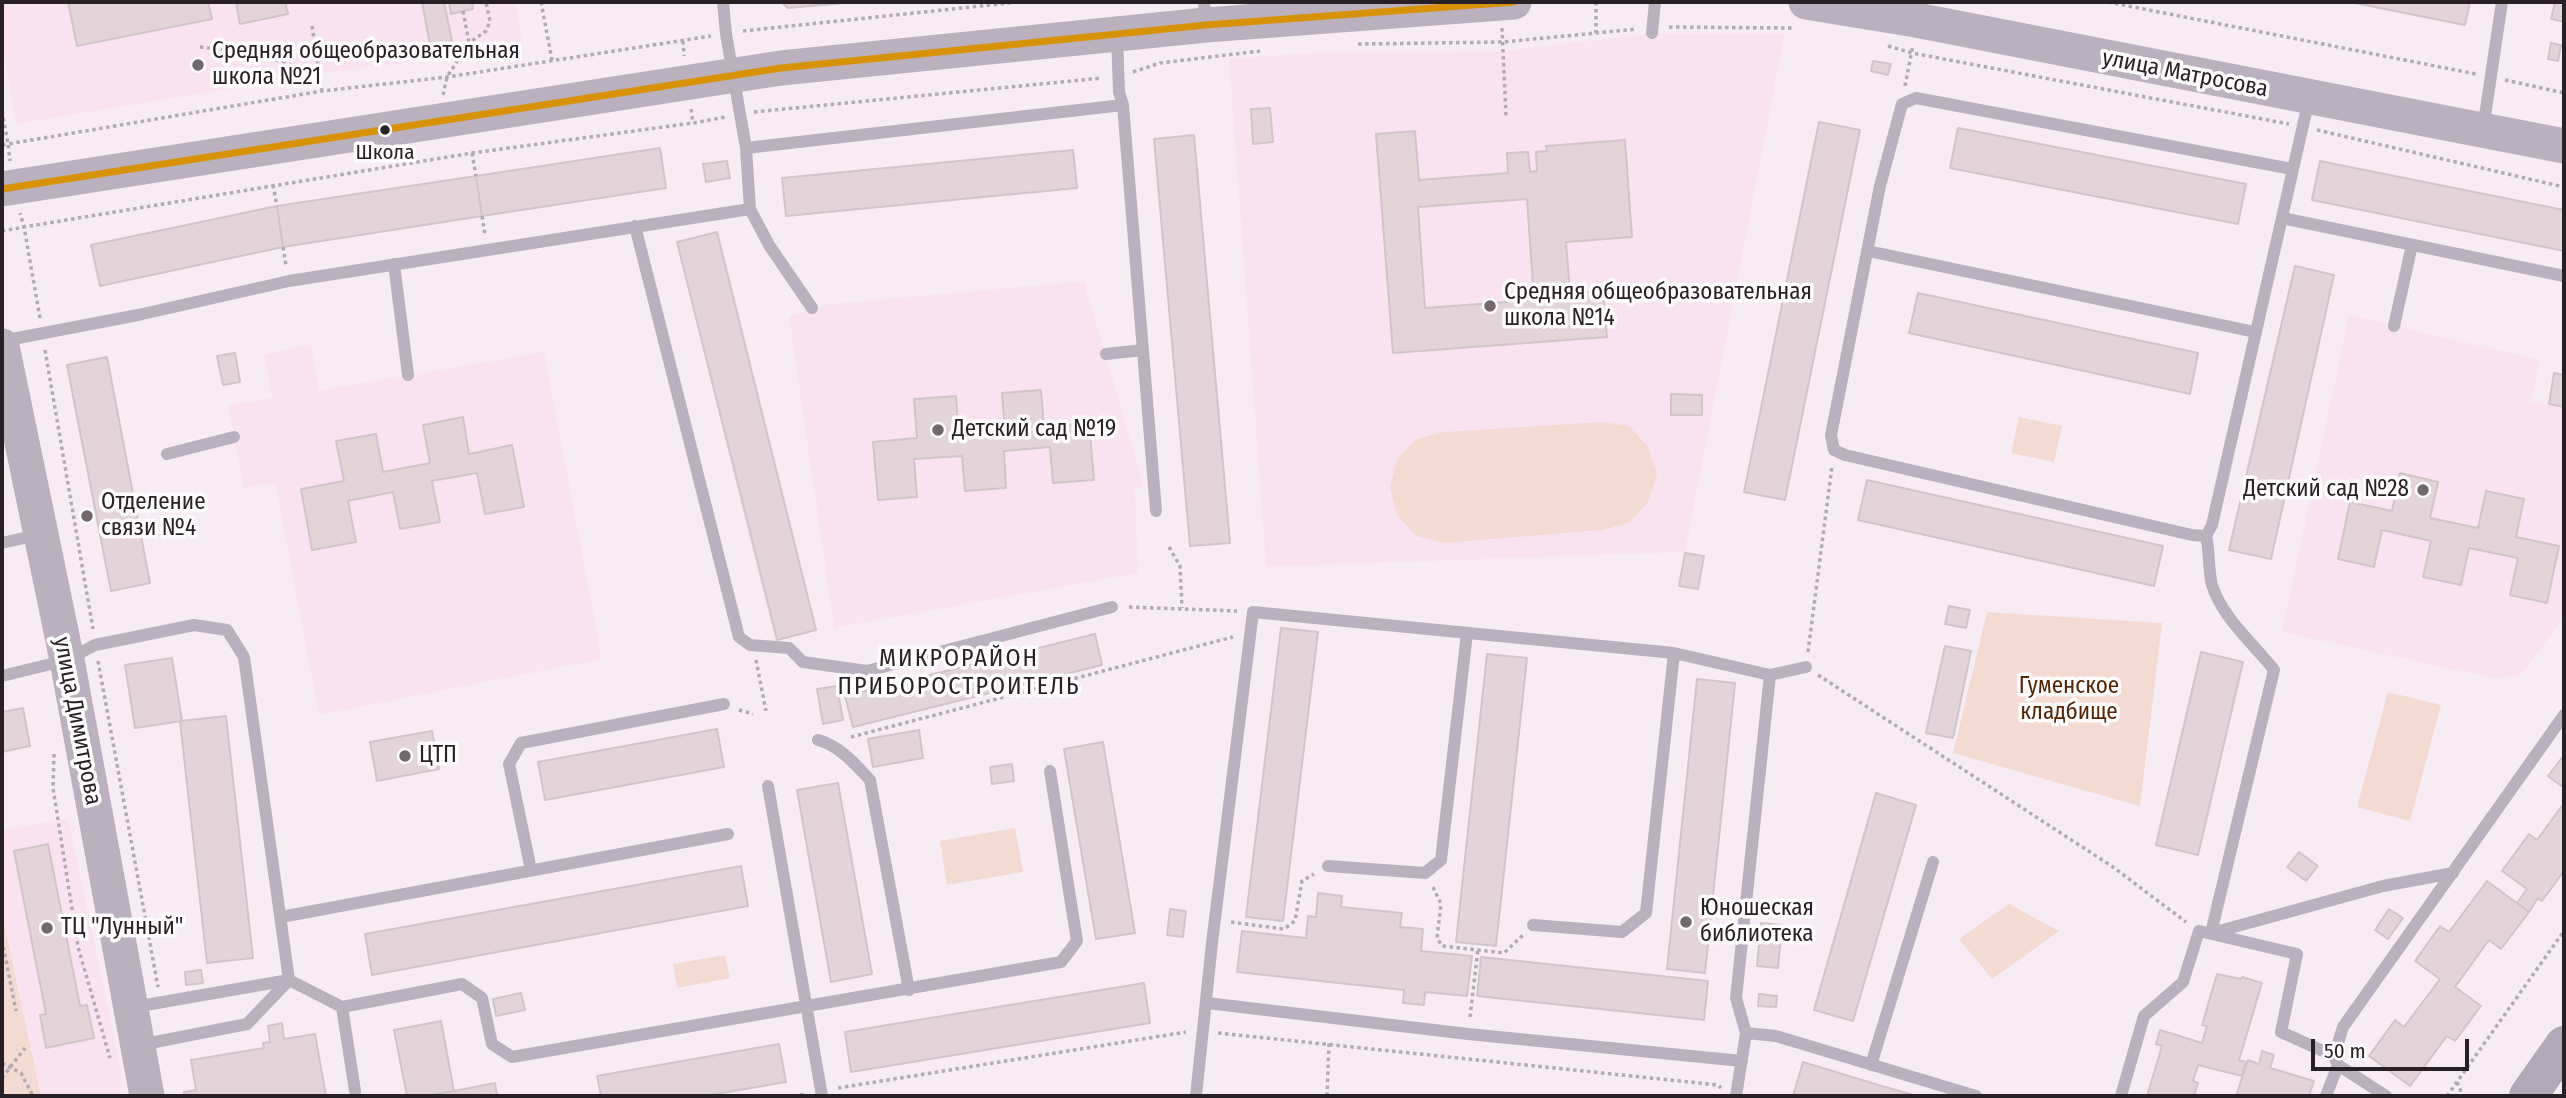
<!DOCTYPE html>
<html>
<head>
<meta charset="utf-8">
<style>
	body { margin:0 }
	#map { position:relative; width:2566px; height:1098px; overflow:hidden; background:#f7ecf3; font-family:"Fira Sans Condensed",sans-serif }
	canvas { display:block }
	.frame { position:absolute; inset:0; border:4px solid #292025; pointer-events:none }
	.scale { position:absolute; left:2311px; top:1039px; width:158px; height:32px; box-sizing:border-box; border:4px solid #292025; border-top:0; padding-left:9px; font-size:21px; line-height:24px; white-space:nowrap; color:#292025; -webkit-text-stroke:5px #fcfcfc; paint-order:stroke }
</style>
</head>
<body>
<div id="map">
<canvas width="2566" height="1098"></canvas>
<div class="frame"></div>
<div class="scale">50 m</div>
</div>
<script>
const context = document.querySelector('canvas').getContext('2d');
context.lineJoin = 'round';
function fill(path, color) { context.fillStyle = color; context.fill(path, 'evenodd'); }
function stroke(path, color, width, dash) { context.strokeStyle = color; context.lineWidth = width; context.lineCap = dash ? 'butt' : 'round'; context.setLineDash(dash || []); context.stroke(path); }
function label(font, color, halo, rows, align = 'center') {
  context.font = font + ' "Fira Sans Condensed",sans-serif'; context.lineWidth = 7; context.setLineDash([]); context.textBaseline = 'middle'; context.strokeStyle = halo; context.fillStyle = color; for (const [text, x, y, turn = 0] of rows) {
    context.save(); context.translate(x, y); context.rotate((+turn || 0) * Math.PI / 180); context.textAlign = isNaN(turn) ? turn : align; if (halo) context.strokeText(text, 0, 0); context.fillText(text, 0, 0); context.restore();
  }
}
fill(new Path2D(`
	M 2,2 L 515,2 L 523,47 L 319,74 L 16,124 L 2,44 Z
	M 1652,33 L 1785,33 L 1685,552 L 1266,567 L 1229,59 L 1309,53 L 1503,51 Z
	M 1084,281 L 1144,487 L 1135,489 L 1138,573 L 834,628 L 789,316 L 830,304 Z
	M 2349,315 L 2540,360 L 2531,401 L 2564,408 L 2564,618 L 2520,676 L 2492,678 L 2282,632 Z
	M 311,344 L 319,390 L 544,352 L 602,659 L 319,715 L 276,486 L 263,484 L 244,488 L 228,405 L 272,398 L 264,354 Z
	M 68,818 L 122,1074 L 120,1096 L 41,1096 L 2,913 L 3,830 Z`), '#fae3f1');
fill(new Path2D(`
	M 2019,417 L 2062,426 L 2054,462 L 2011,453 Z
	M 1602,422 L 1629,426 L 1648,447 L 1657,474 L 1648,502 L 1629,523 L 1602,530 L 1445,543 L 1416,536 L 1397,515 L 1390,487 L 1397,459 L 1416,439 L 1445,432 Z
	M 1987,612 L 2162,623 L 2140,806 L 1953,753 Z
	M 2388,692 L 2441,705 L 2410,821 L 2357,807 Z
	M 1015,828 L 1023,872 L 947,885 L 940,841 Z
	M 2009,904 L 2059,931 L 1992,979 L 1959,939 Z
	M 2,913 L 41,1096 L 2,1096 Z
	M 725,955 L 730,978 L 677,988 L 673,964 Z`), '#f3dad3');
const building = new Path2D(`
	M 68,2 L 208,2 L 212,19 L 77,46 Z
	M 236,2 L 285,2 L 288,14 L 240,24 Z
	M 422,2 L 444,2 L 452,41 L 430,45 Z
	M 449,2 L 472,2 L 473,9 L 451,14 Z
	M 781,2 L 855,2 L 788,8 Z
	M 2350,2 L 2470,2 L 2465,25 Z
	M 2555,2 L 2564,2 L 2564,22 L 2551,19 Z
	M 2551,43 L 2561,45 L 2558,61 L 2548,59 Z
	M 1873,61 L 1891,64 L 1888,75 L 1871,71 Z
	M 1270,108 L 1273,142 L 1253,144 L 1251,109 Z
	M 1819,122 L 1860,130 L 1785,500 L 1744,492 Z
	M 1958,128 L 2246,184 L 2238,224 L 1950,168 Z
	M 1415,131 L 1419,180 L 1508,173 L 1507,153 L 1528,152 L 1530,172 L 1537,171 L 1536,152 L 1547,151 L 1546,146 L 1625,140 L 1632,237 L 1566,242 L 1570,293 L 1603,291 L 1607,337 L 1393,353 L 1376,134 ZM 1527,199 L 1534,300 L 1425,308 L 1418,207 Z
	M 1194,135 L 1230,543 L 1190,546 L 1154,139 Z
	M 660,148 L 666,188 L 482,216 L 476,176 Z
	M 1073,150 L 1077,188 L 786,216 L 782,178 Z
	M 727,161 L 730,178 L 706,182 L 703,164 Z
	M 2320,161 L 2564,210 L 2564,251 L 2312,200 Z
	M 476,176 L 482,216 L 283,247 L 277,206 Z
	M 277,206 L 283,247 L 100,286 L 91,245 Z
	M 717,232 L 816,630 L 777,640 L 677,242 Z
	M 2295,266 L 2334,275 L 2271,559 L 2229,550 Z
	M 1918,293 L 2198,353 L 2190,394 L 1909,333 Z
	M 235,353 L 240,382 L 223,385 L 217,356 Z
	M 107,357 L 150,583 L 111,591 L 67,365 Z
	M 2554,373 L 2564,375 L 2564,407 L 2549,404 Z
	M 1041,390 L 1044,427 L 1089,423 L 1094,480 L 1053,483 L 1050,447 L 1004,451 L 1006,488 L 965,491 L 962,456 L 914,459 L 917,497 L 878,500 L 873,442 L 917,438 L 914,399 L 956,396 L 959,435 L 1005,431 L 1002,393 Z
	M 1671,394 L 1702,395 L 1702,415 L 1671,415 Z
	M 463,417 L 469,454 L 512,445 L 524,507 L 485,514 L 477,473 L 432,481 L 440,522 L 400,529 L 393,492 L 348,501 L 356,542 L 312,550 L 301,489 L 344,481 L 336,441 L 376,434 L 383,472 L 430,463 L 423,425 Z
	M 2400,473 L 2438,482 L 2430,518 L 2478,528 L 2486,491 L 2524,499 L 2516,537 L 2559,546 L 2547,603 L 2510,595 L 2518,558 L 2469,548 L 2461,585 L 2423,577 L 2431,541 L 2382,530 L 2374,567 L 2338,559 L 2350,502 L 2392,511 Z
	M 1867,480 L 2163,546 L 2154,586 L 1858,520 Z
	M 1685,553 L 1704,556 L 1698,589 L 1679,586 Z
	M 1949,606 L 1970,610 L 1966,628 L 1945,624 Z
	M 1281,628 L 1318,632 L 1283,921 L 1246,917 Z
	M 1095,634 L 1102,665 L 853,727 L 845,696 Z
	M 1945,646 L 1971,651 L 1953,738 L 1926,733 Z
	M 2201,652 L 2243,662 L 2198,855 L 2156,845 Z
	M 1487,654 L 1527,658 L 1496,946 L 1456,942 Z
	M 172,658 L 182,721 L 135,728 L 125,665 Z
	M 1697,679 L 1735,683 L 1705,973 L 1667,969 Z
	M 837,686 L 843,720 L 823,724 L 817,689 Z
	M 23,708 L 30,746 L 2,752 L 2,712 Z
	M 226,716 L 253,958 L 207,963 L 180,721 Z
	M 717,729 L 724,767 L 545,800 L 538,762 Z
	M 919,730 L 923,758 L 873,767 L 868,739 Z
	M 432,731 L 439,769 L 377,781 L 370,742 Z
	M 1103,742 L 1135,933 L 1096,939 L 1064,749 Z
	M 2564,755 L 2564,788 L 2548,776 Z
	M 1012,764 L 1014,781 L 992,784 L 990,767 Z
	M 838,783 L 872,974 L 831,982 L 797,790 Z
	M 1876,793 L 1916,805 L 1853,1021 L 1814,1010 Z
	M 2564,803 L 2564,871 L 2542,901 L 2538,898 L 2529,912 L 2517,903 L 2527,889 L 2502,871 L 2529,834 L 2537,840 Z
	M 48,844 L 80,1006 L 87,1005 L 94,1038 L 46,1048 L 40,1015 L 46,1014 L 14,851 Z
	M 2299,852 L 2318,866 L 2306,881 L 2287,867 Z
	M 741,866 L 748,906 L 372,975 L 365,934 Z
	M 2487,881 L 2529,912 L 2501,949 L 2489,940 L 2455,987 L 2481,1006 L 2455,1041 L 2447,1036 L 2410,1086 L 2369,1056 L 2395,1020 L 2404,1027 L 2440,979 L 2415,961 L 2440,926 L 2449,932 Z
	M 1318,893 L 1342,896 L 1341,907 L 1402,913 L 1400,927 L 1423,929 L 1421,951 L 1472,956 L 1467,996 L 1425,992 L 1424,1005 L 1403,1003 L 1404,990 L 1237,972 L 1242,931 L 1306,938 L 1308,916 L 1316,917 Z
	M 1170,909 L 1186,911 L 1183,937 L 1167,935 Z
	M 2389,909 L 2403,918 L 2388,939 L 2375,930 Z
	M 1761,923 L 1782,925 L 1778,968 L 1757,966 Z
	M 1481,957 L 1708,981 L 1704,1020 L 1477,996 Z
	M 201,970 L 203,983 L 186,985 L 185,972 Z
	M 2217,974 L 2241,979 L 2242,977 L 2262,983 L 2239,1060 L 2246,1062 L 2242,1076 L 2198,1065 L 2193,1081 L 2198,1083 L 2194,1096 L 2147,1096 L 2162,1046 L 2156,1044 L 2160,1030 L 2202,1043 L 2207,1026 L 2202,1025 Z
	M 1144,983 L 1150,1023 L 851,1072 L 845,1032 Z
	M 521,993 L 525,1010 L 496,1016 L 493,999 Z
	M 1759,994 L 1777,996 L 1776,1007 L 1758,1006 Z
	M 441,1021 L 454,1091 L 426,1096 L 407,1096 L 394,1030 Z
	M 282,1023 L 284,1039 L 315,1034 L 326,1096 L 184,1096 L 184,1092 L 196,1090 L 191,1060 L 264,1048 L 263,1043 L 270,1042 L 268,1026 Z
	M 779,1044 L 786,1082 L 705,1096 L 601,1096 L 597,1076 Z
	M 2262,1051 L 2274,1055 L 2270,1068 L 2314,1081 L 2309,1096 L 2236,1096 L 2248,1060 L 2259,1064 Z
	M 1803,1062 L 1875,1084 L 1917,1096 L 1793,1096 Z
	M 495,1083 L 497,1096 L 426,1096 L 454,1091 Z`);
fill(building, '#e2d4d8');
stroke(building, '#d0c5c9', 2);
stroke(new Path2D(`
	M 541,2 L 552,60
	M 1596,2 L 1596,33
	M 2108,2 L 2476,74
	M 463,11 L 469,43
	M 312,26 L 322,91
	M 1669,27 L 1794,28
	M 1502,28 L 1506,116
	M 743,31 L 1019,2
	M 683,41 L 684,56
	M 1358,44 L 1503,42 L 1637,29
	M 1888,46 L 1912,53 L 2289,124
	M 200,47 L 255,53 L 319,74
	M 1133,72 L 1160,63 L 1260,51
	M 2505,80 L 2564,93
	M 1905,86 L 1913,45
	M 443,95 L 447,77 L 469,43 L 486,31 L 490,21 L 486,2
	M 691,109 L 693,123
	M 2,111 L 8,144 L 322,91 L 447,77 L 711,36
	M 754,112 L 1102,78
	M 2317,130 L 2564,187
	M 2,145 L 8,144 L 10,161
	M 472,153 L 476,176
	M 273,185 L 277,206
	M 482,216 L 485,235
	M 2,231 L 24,227 L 20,213
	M 283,247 L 286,266
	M 40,318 L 24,227 L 472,153 L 693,123 L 726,117
	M 45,350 L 93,629
	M 1169,547 L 1180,566 L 1182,608
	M 1129,607 L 1237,611
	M 1808,652 L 1832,466
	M 756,660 L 766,711
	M 98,661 L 158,987
	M 1818,675 L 2113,867 L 2186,922
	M 739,710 L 753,714
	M 851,737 L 1233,637
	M 54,754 L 53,788 L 78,947 L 110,1058
	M 1433,887 L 1441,904 L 1437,938 L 1442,946 L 1504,953 L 1523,935
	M 1231,922 L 1284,929 L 1295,921 L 1302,881 L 1314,874
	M 2,940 L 16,1011
	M 1470,1017 L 1478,949
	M 1218,1033 L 1718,1085 L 1721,1088
	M 2,1063 L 21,1073 L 33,1096
	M 2,1078 L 25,1048
	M 2457,1082 L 2463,1096
	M 838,1088 L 1186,1032
	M 793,1096 L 806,1094
	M 1327,1096 L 1329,1043
	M 2447,1096 L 2564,931`), '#b1abb3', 3.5, [3.5, 3.5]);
stroke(new Path2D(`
	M 723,2 L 726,34 L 746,148 L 750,209 L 769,245 L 812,308
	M 1204,2 L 1206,25
	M 1652,33 L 1655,2
	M 1117,35 L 1119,92 L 1123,105 L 1156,511
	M 2483,129 L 2502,2
	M 746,148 L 1123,105
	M 2292,169 L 1916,98 L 1902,104 L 1880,186 L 1831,435 L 1834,450 L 1845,455 L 2192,535 L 2206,536 L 2212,525 L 2309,99
	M 2282,218 L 2564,276
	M 635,226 L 739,637 L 750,645 L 789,648 L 803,662 L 867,671 L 1112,607
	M 1868,251 L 2255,332
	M 394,264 L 408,375
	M 2394,326 L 2412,245
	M 2,341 L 138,315 L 289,281 L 750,209
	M 1106,354 L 1143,350
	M 167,454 L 234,437
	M 2206,536 C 2210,552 2208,570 2212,585 C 2223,619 2253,643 2274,670 L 2211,933
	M 2,543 L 41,534
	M 2,676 L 67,660 L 95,645 L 194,625 L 227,630 L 244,657 L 289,980 L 134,1007
	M 818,740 C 840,746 855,764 870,780 L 909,990
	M 768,786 L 822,1096
	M 1328,866 L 1425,873 L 1441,860 L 1467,633
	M 531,870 L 509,764 L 521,743 L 724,704
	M 281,917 L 728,834
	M 1533,925 L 1622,932 L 1646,913 L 1674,653
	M 2212,933 L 2383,886 L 2453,873
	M 1207,1003 L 1468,1034 L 1742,1061
	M 342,1007 L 462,984 L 482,998 L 492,1044 L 512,1057 L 1061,962 L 1077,941 L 1050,771
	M 1746,1033 L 1776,1036 L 1976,1096
	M 140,1045 L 247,1024 L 289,980 L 342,1007 L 355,1091
	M 2334,1056 L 2343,1027 L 2564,715
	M 1871,1065 L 1933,862
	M 1196,1096 L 1212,943 L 1253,612 L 1674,653 L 1770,675 L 1806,667
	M 1736,1096 L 1746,1033 L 1736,998 L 1770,675
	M 2121,1096 L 2144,1016 L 2183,982 L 2199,931 L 2297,954 L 2281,1032 L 2334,1056 L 2338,1065 L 2386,1096
	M 2326,1096 L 2338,1065`), '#b9b2be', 12);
stroke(new Path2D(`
	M 1806,2 L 1916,20 L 2564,146
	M 2,189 L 781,68 L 1206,25 L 1514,2
	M 2,346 L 67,660 L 147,1096`), '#bab0be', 35);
stroke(new Path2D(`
	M 2528,1096 L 2564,1045`), '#b2a9b8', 38);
stroke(new Path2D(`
	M 2,189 L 781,68 L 1206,25 L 1514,2`), '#d89206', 7);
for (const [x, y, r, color] of [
	[198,65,7,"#71676d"],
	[385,130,6,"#292025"],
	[1490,306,7,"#71676d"],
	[938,430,7,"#71676d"],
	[2423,490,7,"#71676d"],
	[87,516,7,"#71676d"],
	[405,756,7,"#71676d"],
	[1686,922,7,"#71676d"],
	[47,928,7,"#71676d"]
]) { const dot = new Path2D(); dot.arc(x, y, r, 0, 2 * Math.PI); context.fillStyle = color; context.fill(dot); stroke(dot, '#fcfcfc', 2.5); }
label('21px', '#292025', '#fcfcfc', [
	["Школа",385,153]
]);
label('23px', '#292025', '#fcfcfc', [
	["Средняя общеобразовательная",212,52],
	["школа №21",212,78],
	["Средняя общеобразовательная",1504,293],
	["школа №14",1504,319],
	["Детский сад №19",952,430],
	["Детский сад №28",2409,490,"right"],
	["Отделение",101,503],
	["связи №4",101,529],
	["ЦТП",419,756],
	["Юношеская",1700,909],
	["библиотека",1700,935],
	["ТЦ \"Лунный\"",61,928]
], 'left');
label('23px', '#292025', '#fcfcfc', [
	["улица Матросова",2185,74,11],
	["улица Димитрова",77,721,79]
]);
label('23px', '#552407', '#fcfcfc', [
	["Гуменское",2069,687],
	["кладбище",2069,713]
]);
context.letterSpacing = '2px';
label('24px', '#292025', '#fcfcfc', [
	["МИКРОРАЙОН",959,659],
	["ПРИБОРОСТРОИТЕЛЬ",959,687]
]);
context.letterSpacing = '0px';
</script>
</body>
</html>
